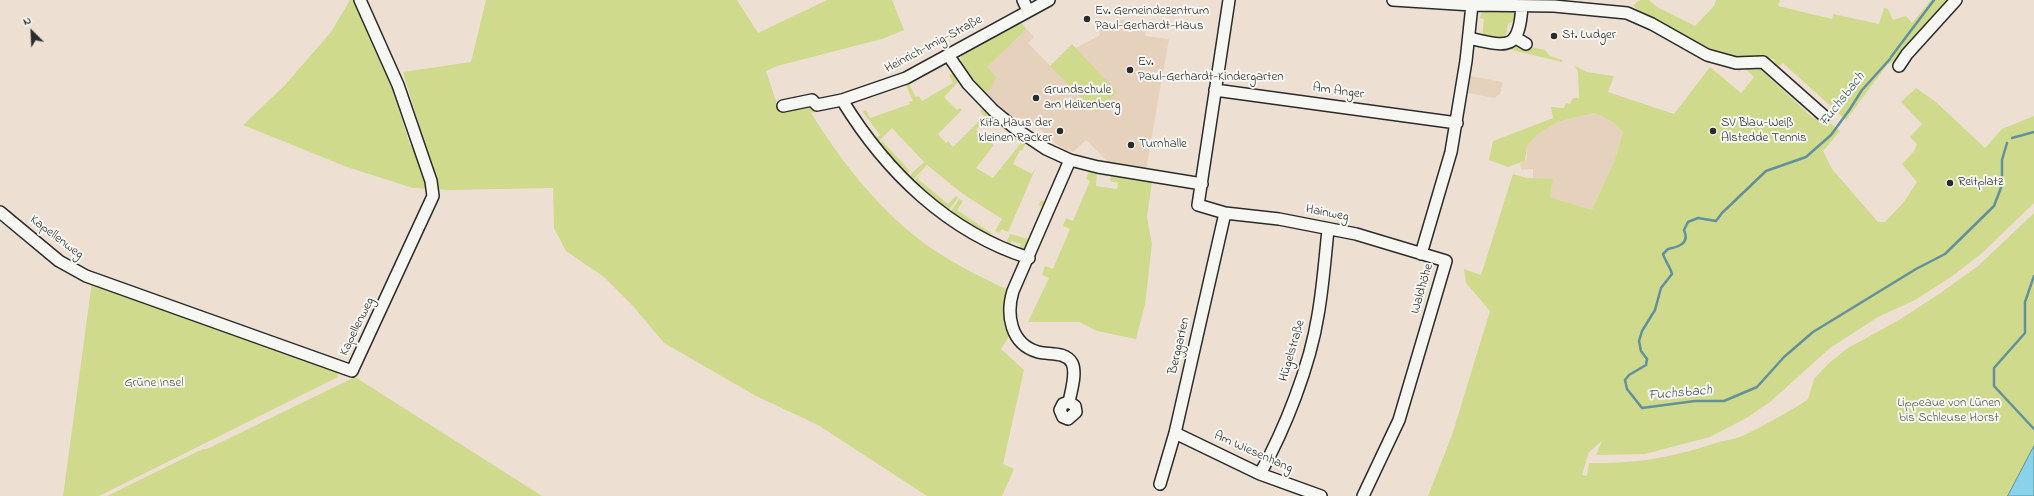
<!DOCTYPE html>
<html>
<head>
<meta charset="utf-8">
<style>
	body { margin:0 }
	#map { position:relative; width:2034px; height:496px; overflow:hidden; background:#ede0d2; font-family:"Indie Flower",sans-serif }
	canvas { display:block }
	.north { position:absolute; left:12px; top:12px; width:40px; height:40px; -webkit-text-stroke:3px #f6f6f2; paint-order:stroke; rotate:336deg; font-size:11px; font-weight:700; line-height:16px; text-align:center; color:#2b2b2b }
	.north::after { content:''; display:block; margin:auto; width:14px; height:18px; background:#2b2b2b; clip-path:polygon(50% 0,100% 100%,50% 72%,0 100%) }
</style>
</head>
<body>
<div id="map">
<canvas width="2034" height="496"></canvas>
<div class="north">N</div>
</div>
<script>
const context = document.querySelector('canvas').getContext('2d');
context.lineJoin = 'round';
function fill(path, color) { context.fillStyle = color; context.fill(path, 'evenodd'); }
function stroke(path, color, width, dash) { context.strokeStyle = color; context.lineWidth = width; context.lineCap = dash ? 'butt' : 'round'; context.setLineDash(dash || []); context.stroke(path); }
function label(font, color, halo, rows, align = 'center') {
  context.font = font + ' "Indie Flower",sans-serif'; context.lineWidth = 4; context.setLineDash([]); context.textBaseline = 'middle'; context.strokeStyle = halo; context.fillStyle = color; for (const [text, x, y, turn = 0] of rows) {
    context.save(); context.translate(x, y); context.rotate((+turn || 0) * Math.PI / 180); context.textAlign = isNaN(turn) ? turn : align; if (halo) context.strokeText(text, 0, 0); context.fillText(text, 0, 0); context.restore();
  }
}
fill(new Path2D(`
	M 1124,19 L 1127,28 L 1143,22 L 1147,24 L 1145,36 L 1169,39 L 1146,169 L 1114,168 L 1086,140 L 1073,152 L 1060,147 L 1032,122 L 1027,129 L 984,92 L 961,63 L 961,57 L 966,52 L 1021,23 L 1034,37 L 1028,43 L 1096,113 L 1076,48 L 1100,35 L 1098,29 Z
	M 1470,76 L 1503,82 L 1500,94 L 1494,98 L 1468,93 Z
	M 1595,113 L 1613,122 L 1623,132 L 1615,159 L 1592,210 L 1550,197 L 1552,180 L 1533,179 L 1533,169 L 1521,170 L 1520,164 L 1525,161 L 1527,158 L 1527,146 L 1538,134 L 1557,122 Z`), '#e6d1bc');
fill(new Path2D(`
	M 350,0 L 356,0 L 390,82 L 410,145 L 426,148 L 403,72 L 471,62 L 486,0 L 737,0 L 758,33 L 827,0 L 892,0 L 904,30 L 882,39 L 777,66 L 766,71 L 777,104 L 786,103 L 790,110 L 836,105 L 811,113 C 841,161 875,205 920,240 C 947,261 977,275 1008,290 L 1006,321 L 1010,335 L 1001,349 L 1024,370 L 1003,464 L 1014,469 L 1002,496 L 927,496 L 818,425 L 756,396 L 664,343 L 633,306 L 604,277 L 566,251 L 554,228 L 553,188 L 449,190 L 413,188 L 347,167 L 243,125 L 285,85 L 331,32 Z
	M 1641,0 L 1649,0 L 1657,7 L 1695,26 L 1714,6 L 1716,0 L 1780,0 L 1778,6 L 1832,19 L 1833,14 L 1879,24 L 1884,8 L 1888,9 L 1893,20 L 1906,16 L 1912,23 L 1931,0 L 1948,0 L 1901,56 L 1887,65 L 1846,120 L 1783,63 L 1776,69 L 1774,59 C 1755,58 1734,59 1716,53 C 1691,46 1654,22 1633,6 L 1637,2 Z
	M 1484,10 L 1520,11 L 1517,19 L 1508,24 L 1505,41 L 1482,38 L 1484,19 L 1479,18 Z
	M 1021,23 L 1026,29 L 987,67 L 996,77 L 991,88 L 984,92 L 961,63 L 961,57 L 966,52 Z
	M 1072,44 L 1117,92 L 1096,113 L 1050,66 Z
	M 1525,46 L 1545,50 L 1550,56 L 1562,60 L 1562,62 L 1499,47 Z
	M 1746,65 L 1765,68 L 1762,71 L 1813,118 L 1819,114 L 1840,131 L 1823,151 L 1832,169 L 1878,222 L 1885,222 L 1904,202 L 1917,182 L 1902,164 L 1914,151 L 1917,144 L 1910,137 L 1922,124 L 1901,102 L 1916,88 L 1936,102 L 1985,148 L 2002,129 L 2034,116 L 2034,203 L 1981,254 L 1951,277 L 1915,300 L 1878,317 L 1830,348 L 1770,402 L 1748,417 L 1710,437 L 1645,454 L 1596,455 L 1602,441 L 1589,452 L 1582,475 L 1587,476 L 1589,463 C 1638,464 1673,457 1719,442 C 1726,440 1736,439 1742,436 C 1762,427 1782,415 1801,404 L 1808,399 L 1814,379 L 1829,363 L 1848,348 L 1899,320 L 1939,294 L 1978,266 L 2034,213 L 2034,496 L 1428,496 L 1452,435 L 1490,311 L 1466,283 L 1464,269 L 1481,275 L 1513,174 L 1527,178 L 1553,179 L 1550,197 L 1592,210 L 1615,159 L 1623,132 L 1613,122 L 1595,113 L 1557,122 L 1538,134 L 1527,146 L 1525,161 L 1508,167 L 1489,160 L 1493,141 L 1553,118 L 1551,107 L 1564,108 L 1566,103 L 1570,104 L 1573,98 L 1579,98 L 1578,72 L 1575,66 L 1587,72 L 1614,76 L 1608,92 L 1674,114 L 1710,67 L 1741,93 L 1754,77 L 1744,68 L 1739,72 L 1738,71 L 1740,67 Z
	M 953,73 L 963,86 L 958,82 L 944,97 L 957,110 L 960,108 L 962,110 L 938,134 L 946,143 L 948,141 L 953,147 L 984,116 L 980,111 L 984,108 L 993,118 L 991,121 L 986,117 L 976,130 L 994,145 L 976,168 L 993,178 L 1020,144 L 1014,139 L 1017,136 L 1026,143 L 1022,151 L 1020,150 L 1013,164 L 1032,174 L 1037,165 L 1008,232 L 1002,229 L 999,233 L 995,231 L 1002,219 L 963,194 L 927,165 L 912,181 L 908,177 L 924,162 L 892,128 L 877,143 L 874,140 L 880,135 L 862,111 L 866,110 L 870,118 L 910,104 L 909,102 L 913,101 L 905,83 L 908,82 L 916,97 L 919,96 L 922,101 L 953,83 L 949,75 Z
	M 884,139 L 883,142 L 910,171 L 906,175 L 878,145 Z
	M 1089,171 L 1097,172 L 1096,186 L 1117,189 L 1118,183 L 1110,181 L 1111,175 L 1152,182 L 1147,217 L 1152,244 L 1145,304 L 1136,339 L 1097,331 L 1079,322 L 1028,322 L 1049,278 L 1042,275 L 1045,266 L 1053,269 L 1070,229 L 1063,226 L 1066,218 L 1073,221 L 1090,181 L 1086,179 Z
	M 921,173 L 918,179 L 948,204 L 956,196 L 958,198 L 948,211 L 914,182 Z
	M 959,199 L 963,201 L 957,210 L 991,233 L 989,237 L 950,213 Z
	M 1041,200 L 1047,203 L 1026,250 L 1018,251 L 1021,244 L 1012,241 L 1009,247 L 1005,245 L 1010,234 L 1028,239 L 1042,207 L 1039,205 Z
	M 92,282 L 337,368 L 338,377 L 99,496 L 63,496 Z
	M 355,377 L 542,496 L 107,496 L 203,449 L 207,449 Z`), '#cfda8d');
const water = new Path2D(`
	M 2034,446 L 2034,496 L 2008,496 Z`);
fill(water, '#88d3e9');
stroke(water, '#63909d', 1);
stroke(new Path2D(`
	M 1891,57 L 1934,0
	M 1890,59 L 1862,90 L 1850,109 L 1831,135 L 1806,157 L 1766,171 L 1722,213 L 1716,221 L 1698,218 L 1688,222 L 1684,230 C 1690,243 1679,247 1668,249 L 1663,254 C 1665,261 1670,266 1672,274 L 1661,288 L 1655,310 L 1642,331 L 1639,341 L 1641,351 L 1647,359 L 1646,365 L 1629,375 L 1625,380 L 1627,389 L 1642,408 L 1695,401 L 1724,401 L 1757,387 L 1784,357 L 1813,332 L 1916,269 L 1945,254 L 1994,206 L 2002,185 L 2002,160 L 2007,143
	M 2012,138 L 2034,132
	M 2034,276 L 2025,302 L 2025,333 L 1994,368 L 1994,386 L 2034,429`), '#63909d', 2.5);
const minor = new Path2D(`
	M 1023,0 L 1028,11
	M 1229,0 L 1198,205 L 1225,213 L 1279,219 L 1356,234 L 1446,261 L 1399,420 L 1363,496
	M 1393,0 L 1472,5 L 1554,6 L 1627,13 L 1652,24 L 1707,55 L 1736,63 L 1763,62 L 1824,116
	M 1469,38 C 1508,47 1519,51 1522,6
	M 1516,38 L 1526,44
	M 948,55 L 968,84 L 994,111 L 1016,129 L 1046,149 L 1070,160 L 1098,167 L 1202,184
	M 1899,66 L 1907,54 L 1956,0
	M 1215,90 L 1457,123
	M 842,100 C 886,172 948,232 1029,258
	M 783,106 L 812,100 L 817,105 L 842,100 L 906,78 L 1049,0
	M 0,212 L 59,261 L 86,276 L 352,371 L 433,196 L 431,181 L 398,85 L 360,0
	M 1421,254 L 1451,152 L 1466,61 L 1472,5
	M 1069,402 L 1075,406 L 1076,412 L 1068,419 L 1063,417 L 1060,410 L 1063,404 L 1069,402 C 1071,391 1077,373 1072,363 C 1065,351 1049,355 1038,352 C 1010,344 1006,314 1013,291 L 1070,160
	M 1175,433 L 1260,474 L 1321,496
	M 1260,474 C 1285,429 1310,366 1318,315 C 1323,287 1325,258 1328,230
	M 1160,484 L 1175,433 L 1225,213`);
stroke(minor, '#2b2b2b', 14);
stroke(minor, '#f6f6f2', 11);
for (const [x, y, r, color] of [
	[1087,19,4,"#2b2b2b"],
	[1554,36,4,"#2b2b2b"],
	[1130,70,4,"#2b2b2b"],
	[1036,98,4,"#2b2b2b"],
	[1060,131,4,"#2b2b2b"],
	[1713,131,4,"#2b2b2b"],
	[1131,145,4,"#2b2b2b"],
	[1950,183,4,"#2b2b2b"]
]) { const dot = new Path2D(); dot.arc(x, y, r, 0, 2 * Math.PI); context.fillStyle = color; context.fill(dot); stroke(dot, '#f6f6f2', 1.5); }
label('13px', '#2b2b2b', '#f6f6f2', [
	["Ev. Gemeindezentrum",1095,12],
	["Paul-Gerhardt-Haus",1095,27],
	["St. Ludger",1562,36],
	["Ev.",1138,63],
	["Paul-Gerhardt-Kindergarten",1138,78],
	["Grundschule",1044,91],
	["am Heikenberg",1044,106],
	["Kita Haus der",1052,124,"right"],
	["kleinen Racker",1052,139,"right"],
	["SV Blau-Weiß",1721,124],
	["Alstedde Tennis",1721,139],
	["Turnhalle",1139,145],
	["Reitplatz",1958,183]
], 'left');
label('13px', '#2b2b2b', '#f6f6f2', [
	["Heinrich-Imig-Straße",934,45,-28],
	["Am Anger",1338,92,8],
	["Hainweg",1327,214,11],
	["Kapellenweg",56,238,37],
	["Waldhöhe",1423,289,-74],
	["Kapellenweg",358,327,-64],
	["Berggarten",1180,346,-77],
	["Hügelstraße",1293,351,-74],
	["Am Wiesenhang",1253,453,24]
]);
label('13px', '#545744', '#f6f6f2', [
	["Grüne Insel",154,384],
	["Lippeaue von Lünen",1949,404],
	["bis Schleuse Horst",1949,419]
]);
label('italic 14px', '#42555a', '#f6f6f2', [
	["Fuchsbach",1843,100,-52],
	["Fuchsbach",1680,394,-5]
]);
</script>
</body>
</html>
